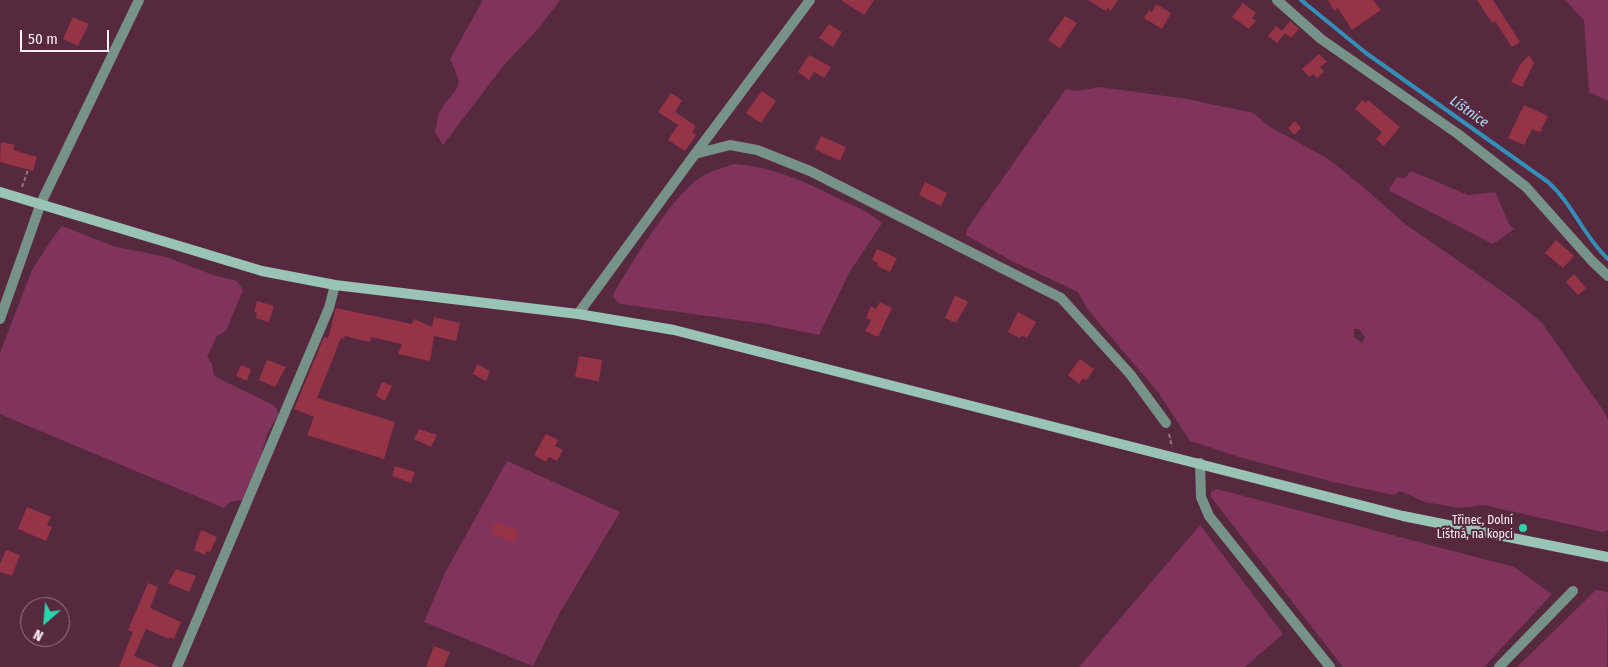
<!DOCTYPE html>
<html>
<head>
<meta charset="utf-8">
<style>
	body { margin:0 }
	#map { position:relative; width:1608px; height:667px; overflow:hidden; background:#57293f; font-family:"Fira Sans Condensed",sans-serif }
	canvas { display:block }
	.north { position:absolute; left:20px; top:597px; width:50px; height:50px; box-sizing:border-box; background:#57293f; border:1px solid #997988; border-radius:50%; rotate:207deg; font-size:14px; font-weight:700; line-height:20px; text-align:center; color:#fdf1f6 }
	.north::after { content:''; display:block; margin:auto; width:18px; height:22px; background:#2bd5ac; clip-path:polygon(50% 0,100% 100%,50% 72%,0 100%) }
	.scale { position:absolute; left:20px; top:30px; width:89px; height:22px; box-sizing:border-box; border:2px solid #fdf1f6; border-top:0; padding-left:6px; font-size:15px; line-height:18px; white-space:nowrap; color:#fdf1f6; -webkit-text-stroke:4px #57293f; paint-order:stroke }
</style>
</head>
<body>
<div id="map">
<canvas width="1608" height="667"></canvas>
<div class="north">N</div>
<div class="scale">50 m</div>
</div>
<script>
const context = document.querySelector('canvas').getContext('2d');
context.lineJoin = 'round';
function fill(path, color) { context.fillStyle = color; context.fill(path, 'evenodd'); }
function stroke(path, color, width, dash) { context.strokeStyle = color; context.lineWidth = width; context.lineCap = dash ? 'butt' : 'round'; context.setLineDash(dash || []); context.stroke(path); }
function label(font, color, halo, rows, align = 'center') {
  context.font = font + ' "Fira Sans Condensed",sans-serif'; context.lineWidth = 4; context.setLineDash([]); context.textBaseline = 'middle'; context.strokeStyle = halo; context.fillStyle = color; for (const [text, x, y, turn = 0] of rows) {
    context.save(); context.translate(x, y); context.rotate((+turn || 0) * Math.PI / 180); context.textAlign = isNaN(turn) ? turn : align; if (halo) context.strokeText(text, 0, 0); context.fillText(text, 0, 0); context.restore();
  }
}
fill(new Path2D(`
	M 483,0 L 560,0 L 539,28 L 503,66 L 443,145 L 435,132 C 437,125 437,114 442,108 C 459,83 465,91 450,59 Z
	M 1565,0 L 1608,0 L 1608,101 L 1589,92 L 1584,20 Z
	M 1099,87 L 1187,99 L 1253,113 L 1270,127 L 1327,158 L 1361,185 L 1405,224 L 1509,296 L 1542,323 L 1605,413 L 1608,420 L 1608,530 L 1603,532 L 1484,505 L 1459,508 L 1425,502 L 1400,491 L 1394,495 L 1333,482 L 1239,457 L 1190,441 L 1158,392 L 1088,310 L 1078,292 L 1010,260 L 966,235 L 967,229 L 1066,89 L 1077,91 ZM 1359,329 L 1365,337 L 1362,343 L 1354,337 L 1354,329 Z
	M 734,164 C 772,167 802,180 835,197 C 852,205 868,211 882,223 L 849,273 L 819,335 L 766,324 L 628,305 C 620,304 616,303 613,295 C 631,264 672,196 701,177 C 711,171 723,168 734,164 Z
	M 1411,171 L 1468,195 L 1495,192 L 1510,226 L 1514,229 L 1493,244 L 1390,191 L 1389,189 L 1397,177 L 1405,178 Z
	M 62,226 L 113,246 L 166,257 L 213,275 L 237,281 L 243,290 L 226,331 L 217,336 L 207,357 L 212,364 L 214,376 L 273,405 L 277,409 L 278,415 L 267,434 L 261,456 L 242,500 L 230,502 L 224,508 L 0,414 L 0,353 L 32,270 L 52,239 Z
	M 507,461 L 620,512 L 559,614 L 533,666 L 424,622 L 445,573 Z
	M 1217,489 L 1514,567 L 1552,594 L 1484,667 L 1343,667 L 1211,497 L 1211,492 Z
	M 1200,525 L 1283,634 L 1245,667 L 1079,667 Z
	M 1596,590 L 1608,592 L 1607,667 L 1517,667 Z`), '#81345b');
stroke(new Path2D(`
	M 1301,0 L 1366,53 L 1548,182 C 1573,204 1584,237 1608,259`), '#338fb8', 4);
fill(new Path2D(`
	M 841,0 L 874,0 L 864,15 Z
	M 1088,0 L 1118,0 L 1111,11 L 1108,8 L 1106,11 Z
	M 1328,0 L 1373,0 L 1381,10 L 1352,30 L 1338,8 L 1334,11 Z
	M 1477,0 L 1493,0 L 1520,42 L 1512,47 L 1495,21 L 1492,23 Z
	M 1243,3 L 1256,13 L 1252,18 L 1256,20 L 1249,29 L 1232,17 Z
	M 1156,4 L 1171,13 L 1162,29 L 1144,18 L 1149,10 L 1152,12 Z
	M 1065,16 L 1077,23 L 1060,48 L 1048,40 Z
	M 73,17 L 89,24 L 78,46 L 63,39 Z
	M 1290,21 L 1299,29 L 1291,38 L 1285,33 L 1277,43 L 1268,36 L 1276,26 L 1282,31 Z
	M 829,24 L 842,32 L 833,47 L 819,38 Z
	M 1319,54 L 1327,62 L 1320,67 L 1324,72 L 1317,78 L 1313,74 L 1309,77 L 1302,69 Z
	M 809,55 L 831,67 L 824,78 L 814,72 L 809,80 L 798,72 Z
	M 1529,55 L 1534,63 L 1522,87 L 1511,82 L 1520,65 Z
	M 762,91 L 776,101 L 761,123 L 746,113 Z
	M 671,93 L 682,100 L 675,112 L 696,126 L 692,132 L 696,135 L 685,151 L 668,140 L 678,125 L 658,112 Z
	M 1362,100 L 1366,103 L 1368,100 L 1400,127 L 1384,146 L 1376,139 L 1382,132 L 1355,109 Z
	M 1524,105 L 1548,116 L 1540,132 L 1532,129 L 1524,145 L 1508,138 Z
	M 1295,121 L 1301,128 L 1294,135 L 1288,128 Z
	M 821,136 L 846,147 L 840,161 L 815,149 Z
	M 1,142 L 15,145 L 13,150 L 37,157 L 33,171 L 0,162 Z
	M 925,182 L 947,193 L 941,206 L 919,195 Z
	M 1556,240 L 1574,256 L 1563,268 L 1545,253 Z
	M 877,249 L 897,258 L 890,272 L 877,266 L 878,263 L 872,260 Z
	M 1574,274 L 1586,288 L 1578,295 L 1566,282 Z
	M 955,295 L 968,302 L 956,323 L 945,318 Z
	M 257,301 L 274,306 L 269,322 L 256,318 L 257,313 L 254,312 Z
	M 880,302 L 892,308 L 878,337 L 865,331 L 871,320 L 866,318 L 871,306 L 876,309 Z
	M 336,308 L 412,324 L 414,319 L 432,327 L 434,317 L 460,323 L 456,341 L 434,336 L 430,361 L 398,354 L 402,344 L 371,337 L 370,342 L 345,336 L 344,339 L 341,338 L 317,398 L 395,422 L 384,459 L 307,435 L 314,417 L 294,409 L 324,337 L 328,338 Z
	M 1018,312 L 1036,322 L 1027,338 L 1021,335 L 1020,338 L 1008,332 Z
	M 579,356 L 602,360 L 599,381 L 575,377 Z
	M 1080,359 L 1094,369 L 1086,381 L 1083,378 L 1079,384 L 1068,375 Z
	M 267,360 L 286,367 L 275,387 L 259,380 Z
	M 477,364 L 490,371 L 486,381 L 473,374 Z
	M 241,365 L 251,369 L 247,381 L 236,376 Z
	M 382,382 L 392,386 L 385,401 L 376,396 Z
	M 419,429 L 437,435 L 431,447 L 414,439 Z
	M 546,434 L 558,440 L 555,446 L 563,450 L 557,461 L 549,457 L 546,462 L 534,455 Z
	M 395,466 L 415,472 L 411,483 L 392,476 Z
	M 27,507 L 51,517 L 47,525 L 52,527 L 46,541 L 18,529 Z
	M 495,522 L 519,530 L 514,543 L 491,533 Z
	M 201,530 L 217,537 L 210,552 L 207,551 L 205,555 L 194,550 Z
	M 6,550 L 20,555 L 12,576 L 0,572 L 0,564 Z
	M 176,569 L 196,576 L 189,592 L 168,583 Z
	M 148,583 L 158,587 L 150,608 L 181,622 L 174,639 L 170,637 L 169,639 L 146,629 L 134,656 L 160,667 L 119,667 L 133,632 L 128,630 Z
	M 434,646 L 450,652 L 444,667 L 426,667 Z`), '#953347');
stroke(new Path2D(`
	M 22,187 L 28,170
	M 1169,434 L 1172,447`), '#957483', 2, [4, 2.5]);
stroke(new Path2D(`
	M 1277,0 L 1321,39 L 1458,134 L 1526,187 L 1592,261 L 1608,276
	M 695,154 L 810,0
	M 578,314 L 695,154 L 730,145 L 757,150 L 810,171 L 1061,298 L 1130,374 L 1166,423
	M 0,319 L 41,203 L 139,0
	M 1200,463 L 1201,497 L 1209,516 L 1330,667
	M 177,667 L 329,308 L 335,285
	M 1499,667 L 1573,591`), '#779289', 10);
stroke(new Path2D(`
	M 0,192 L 262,271 L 335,285 L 578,314 L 674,330 L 1403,516 L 1608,557`), '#99c4b5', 10);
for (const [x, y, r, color] of [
	[1523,528,5,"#2bd5ac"]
]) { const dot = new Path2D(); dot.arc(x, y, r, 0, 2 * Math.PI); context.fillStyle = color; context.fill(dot); stroke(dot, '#57293f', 2); }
label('12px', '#fdf1f6', '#57293f', [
	["Třinec, Dolní",1513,521],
	["Líštná, na kopci",1513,535]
], 'right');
label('italic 14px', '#ade0fa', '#57293f', [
	["Líštnice",1469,112,35]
]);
</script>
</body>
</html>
